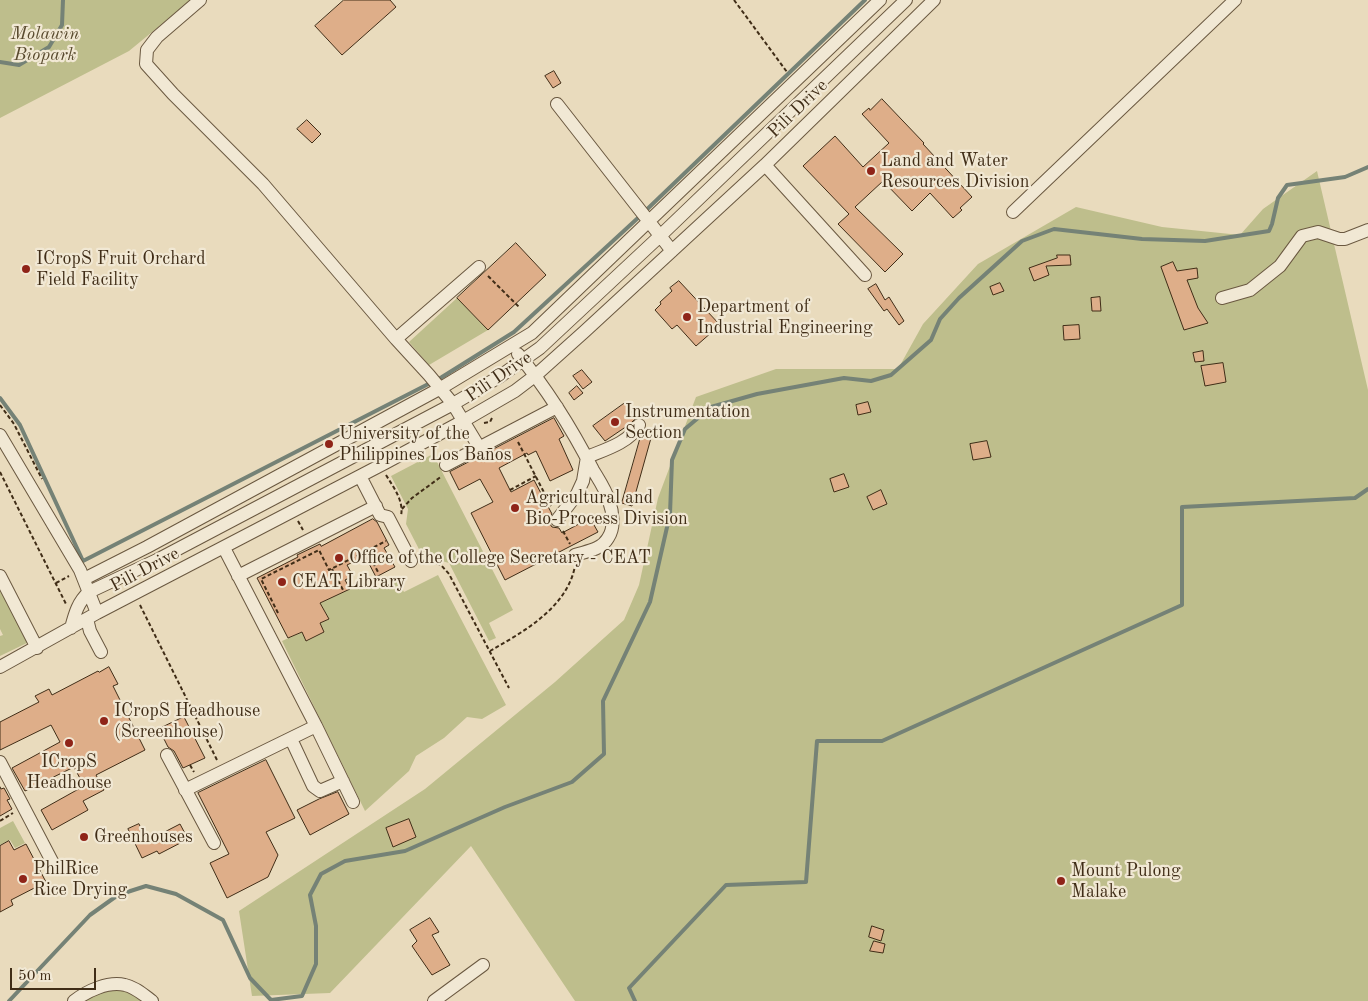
<!DOCTYPE html>
<html>
<head>
<meta charset="utf-8">
<style>
	body { margin:0 }
	#map { position:relative; width:1368px; height:1001px; overflow:hidden; background:#e9dbbd; font-family:"Old Standard TT",serif }
	canvas { display:block }
	.scale { position:absolute; left:10px; top:968px; width:86px; height:22px; box-sizing:border-box; border:2px solid #402d17; border-top:0; padding-left:6px; font-size:15px; line-height:18px; white-space:nowrap; color:#402d17; -webkit-text-stroke:4px #f1e8d4; paint-order:stroke }
</style>
</head>
<body>
<div id="map">
<canvas width="1368" height="1001"></canvas>
<div class="scale">50 m</div>
</div>
<script>
const context = document.querySelector('canvas').getContext('2d');
context.lineJoin = 'round';
function fill(path, color) { context.fillStyle = color; context.fill(path, 'evenodd'); }
function stroke(path, color, width, dash) { context.strokeStyle = color; context.lineWidth = width; context.lineCap = dash ? 'butt' : 'round'; context.setLineDash(dash || []); context.stroke(path); }
function label(font, color, halo, rows, align = 'center') {
  context.font = font + ' "Old Standard TT",serif'; context.lineWidth = 4.5; context.setLineDash([]); context.textBaseline = 'middle'; context.strokeStyle = halo; context.fillStyle = color; for (const [text, x, y, turn = 0] of rows) {
    context.save(); context.translate(x, y); context.rotate((+turn || 0) * Math.PI / 180); context.textAlign = isNaN(turn) ? turn : align; if (halo) context.strokeText(text, 0, 0); context.fillText(text, 0, 0); context.restore();
  }
}
fill(new Path2D(`
	M 0,0 L 191,0 L 129,51 L 0,118 Z
	M 1317,171 L 1368,390 L 1368,1001 L 575,1001 L 471,846 L 330,993 L 252,996 L 239,911 L 425,789 L 555,682 L 624,620 L 639,585 L 658,498 L 696,397 L 776,369 L 898,369 L 923,324 L 978,264 L 1076,207 L 1162,227 L 1240,235 L 1263,209 Z
	M 457,298 L 488,330 L 429,365 L 409,342 Z
	M 433,454 L 513,610 L 489,623 L 496,638 L 489,641 L 449,563 L 422,555 L 406,524 L 408,509 L 391,476 Z
	M 438,575 L 506,705 L 482,719 L 467,717 L 444,738 L 416,756 L 409,771 L 365,811 L 282,641 L 302,632 L 307,641 L 324,632 L 320,623 L 329,619 L 320,603 L 371,579 L 377,589 L 396,579 L 404,592 Z
	M 0,583 L 29,642 L 0,656 L 0,636 L 3,635 L 0,629 Z
	M 13,821 L 25,843 L 15,848 L 10,840 L 0,845 L 0,828 Z
	M 108,988 L 135,990 L 147,1001 L 84,1001 Z`), '#bebe8c');
stroke(new Path2D(`
	M 0,62 L 19,65 L 49,47 L 62,25 L 63,0
	M 0,398 L 20,425 L 83,561 L 442,377 L 514,332 L 639,217 L 865,0
	M 9,1001 L 90,915 L 118,895 L 146,886 L 176,894 L 223,920 L 250,978 L 271,1000 L 302,996 L 316,964 L 316,926 L 310,895 L 321,874 L 345,861 L 405,851 L 505,807 L 572,782 L 604,754 L 603,701 L 650,602 L 670,514 L 672,460 L 685,429 L 711,407 L 757,394 L 844,378 L 871,381 L 891,375 L 931,340 L 940,319 L 959,298 L 1022,241 L 1054,229 L 1142,239 L 1205,241 L 1269,231 L 1272,224 L 1278,198 L 1287,185 L 1345,177 L 1368,167
	M 635,1001 L 629,988 L 726,885 L 806,882 L 817,741 L 882,741 L 1182,605 L 1182,507 L 1355,498 L 1368,489`), '#758276', 4);
const building = new Path2D(`
	M 344,0 L 390,0 L 396,7 L 342,55 L 315,26 Z
	M 554,71 L 561,83 L 553,88 L 545,76 Z
	M 882,99 L 924,143 L 923,144 L 972,197 L 960,208 L 962,210 L 953,218 L 930,193 L 912,211 L 883,181 L 855,207 L 903,254 L 885,272 L 838,224 L 849,214 L 803,166 L 835,136 L 863,167 L 889,143 L 862,114 L 869,108 L 870,110 Z
	M 307,120 L 321,134 L 312,143 L 297,129 Z
	M 516,243 L 546,275 L 488,330 L 457,298 Z
	M 1057,255 L 1070,255 L 1071,265 L 1046,266 L 1049,275 L 1034,281 L 1029,268 L 1057,258 Z
	M 1173,262 L 1177,271 L 1197,268 L 1198,278 L 1187,280 L 1198,308 L 1208,323 L 1184,330 L 1161,267 Z
	M 679,281 L 720,325 L 696,346 L 677,325 L 672,329 L 655,310 L 661,304 L 660,302 L 672,291 L 670,288 Z
	M 1000,283 L 1004,291 L 993,295 L 990,287 Z
	M 876,284 L 885,300 L 889,297 L 904,321 L 899,325 L 887,309 L 884,311 L 868,289 Z
	M 1100,297 L 1101,311 L 1092,311 L 1091,298 Z
	M 1079,325 L 1080,339 L 1064,340 L 1063,326 Z
	M 1203,351 L 1204,361 L 1195,362 L 1193,353 Z
	M 1223,363 L 1226,382 L 1205,386 L 1201,366 Z
	M 582,370 L 592,382 L 583,389 L 573,376 Z
	M 577,386 L 583,393 L 574,400 L 569,393 Z
	M 868,402 L 871,412 L 858,415 L 856,405 Z
	M 625,403 L 636,418 L 630,424 L 605,441 L 593,426 Z
	M 554,418 L 564,436 L 559,439 L 573,470 L 550,481 L 536,451 L 528,455 L 527,453 L 499,468 L 511,492 L 534,480 L 552,514 L 549,518 L 550,524 L 552,527 L 559,528 L 562,533 L 590,518 L 598,532 L 505,580 L 471,513 L 493,502 L 480,479 L 459,490 L 450,472 Z
	M 641,436 L 651,438 L 632,506 L 622,503 Z
	M 987,441 L 991,457 L 973,460 L 970,444 Z
	M 844,474 L 849,487 L 834,492 L 830,479 Z
	M 881,490 L 887,504 L 873,510 L 867,497 Z
	M 373,519 L 377,522 L 389,545 L 384,548 L 395,567 L 376,577 L 365,556 L 347,565 L 353,576 L 345,580 L 350,589 L 320,603 L 329,619 L 320,623 L 324,632 L 306,641 L 302,632 L 288,638 L 257,578 L 298,557 L 297,555 L 320,544 L 321,546 Z
	M 109,667 L 118,684 L 113,686 L 145,750 L 96,775 L 104,790 L 83,801 L 88,810 L 52,830 L 41,810 L 84,786 L 74,767 L 25,791 L 12,768 L 60,742 L 51,725 L 0,750 L 0,722 L 39,702 L 35,696 L 49,689 L 52,695 L 98,671 L 99,672 Z
	M 184,717 L 205,758 L 183,768 L 174,751 L 168,747 L 159,729 Z
	M 266,760 L 295,818 L 266,832 L 278,855 L 268,877 L 227,898 L 210,863 L 229,854 L 198,793 Z
	M 0,787 L 1,789 L 4,788 L 10,799 L 7,800 L 12,809 L 0,816 Z
	M 338,792 L 349,814 L 310,835 L 297,810 L 319,799 Z
	M 409,819 L 416,837 L 393,847 L 386,828 Z
	M 139,824 L 147,841 L 180,824 L 188,839 L 159,854 L 157,851 L 142,858 L 128,829 Z
	M 9,841 L 14,850 L 26,844 L 46,882 L 11,900 L 13,905 L 0,912 L 0,846 Z
	M 430,918 L 439,932 L 432,935 L 450,965 L 432,975 L 412,946 L 417,941 L 410,930 Z
	M 872,926 L 884,930 L 881,941 L 869,937 Z
	M 874,941 L 885,944 L 883,953 L 870,951 Z`);
fill(building, '#deae89');
stroke(building, '#402d17', 1);
const minor = new Path2D(`
	M 200,0 L 157,37 L 147,50 L 146,64 L 173,94 L 263,184 L 396,339 L 429,375 L 453,404 L 479,447
	M 557,104 L 672,251
	M 765,165 L 865,275
	M 1013,212 L 1235,0
	M 1222,298 L 1250,290 L 1280,266 L 1302,236 L 1318,232 L 1339,239 L 1345,239 L 1368,230
	M 396,339 L 479,267
	M 518,354 C 547,389 572,429 593,470 C 599,480 606,490 609,501 C 613,512 615,528 608,538 C 601,550 587,551 575,555
	M 0,435 L 80,570 L 97,613
	M 446,465 L 557,407
	M 360,476 L 380,515 L 388,517 L 411,561
	M 557,520 L 577,494 L 583,481 L 587,457 C 604,450 629,443 639,425
	M 224,548 L 316,726 L 353,802
	M 0,576 L 37,648
	M 238,576 L 376,506
	M 84,579 L 147,547 L 441,388 L 532,333 L 880,0
	M 87,619 L 90,631 L 101,652
	M 71,628 C 75,613 78,602 89,592 L 157,560 L 453,404 L 499,377 L 540,348 L 660,236 L 906,0
	M 0,667 L 97,613 L 385,463 L 465,420 L 515,391 L 536,375 L 584,332 L 765,165 L 934,0
	M 291,739 L 313,786 L 320,791 L 343,781
	M 167,755 L 214,843
	M 0,762 L 56,869
	M 185,790 L 316,726
	M 74,1001 C 87,991 108,981 125,985 C 135,987 144,995 152,1001
	M 434,1001 L 483,965`);
stroke(minor, '#6a5840', 14);
stroke(new Path2D(`
	M 734,0 L 787,72
	M 488,276 L 520,308
	M 0,405 L 14,424 L 42,479
	M 484,423 L 490,422 L 492,418
	M 518,442 L 551,506
	M 0,472 L 66,604
	M 386,475 C 394,488 404,501 401,516
	M 510,490 L 536,476
	M 402,509 L 412,498 L 442,476
	M 298,521 L 303,530
	M 563,531 L 570,544
	M 367,551 L 379,574
	M 424,559 L 441,565 L 449,574 L 509,688
	M 332,569 L 343,590
	M 56,583 L 69,576
	M 140,605 L 218,762
	M 278,613 L 261,579 L 319,550 L 329,570 L 386,541
	M 490,651 C 523,632 567,608 575,566
	M 190,765 L 194,772
	M 0,821 L 13,813`), '#402d17', 2, [4, 2.5]);
stroke(minor, '#f1e8d4', 12);
for (const [x, y, r, color] of [
	[871,171,5,"#8f2418"],
	[26,269,5,"#8f2418"],
	[687,317,5,"#8f2418"],
	[615,422,5,"#8f2418"],
	[329,444,5,"#8f2418"],
	[515,508,5,"#8f2418"],
	[339,558,5,"#8f2418"],
	[282,582,5,"#8f2418"],
	[104,721,5,"#8f2418"],
	[69,743,5,"#8f2418"],
	[84,837,5,"#8f2418"],
	[23,879,5,"#8f2418"],
	[1061,881,5,"#8f2418"]
]) { const dot = new Path2D(); dot.arc(x, y, r, 0, 2 * Math.PI); context.fillStyle = color; context.fill(dot); stroke(dot, '#f1e8d4', 2); }
label('italic 18px', '#594a2e', '#f1e8d4', [
	["Molawin",45,34],
	["Biopark",45,55]
]);
label('18px', '#402d17', '#f1e8d4', [
	["Pili Drive",798,109,-44],
	["Pili Drive",499,377,-34],
	["Pili Drive",145,570,-28]
]);
label('18px', '#402d17', '#f1e8d4', [
	["Land and Water",881,161],
	["Resources Division",881,182],
	["ICropS Fruit Orchard",36,259],
	["Field Facility",36,280],
	["Department of",697,307],
	["Industrial Engineering",697,328],
	["Instrumentation",625,412],
	["Section",625,433],
	["University of the",339,434],
	["Philippines Los Baños",339,455],
	["Agricultural and",525,498],
	["Bio-Process Division",525,519],
	["Office of the College Secretary - CEAT",349,558],
	["CEAT Library",292,582],
	["ICropS Headhouse",114,711],
	["(Screenhouse)",114,732],
	["ICropS",69,762,"center"],
	["Headhouse",69,783,"center"],
	["Greenhouses",94,837],
	["PhilRice",33,869],
	["Rice Drying",33,890],
	["Mount Pulong",1071,871],
	["Malake",1071,892]
], 'left');
</script>
</body>
</html>
